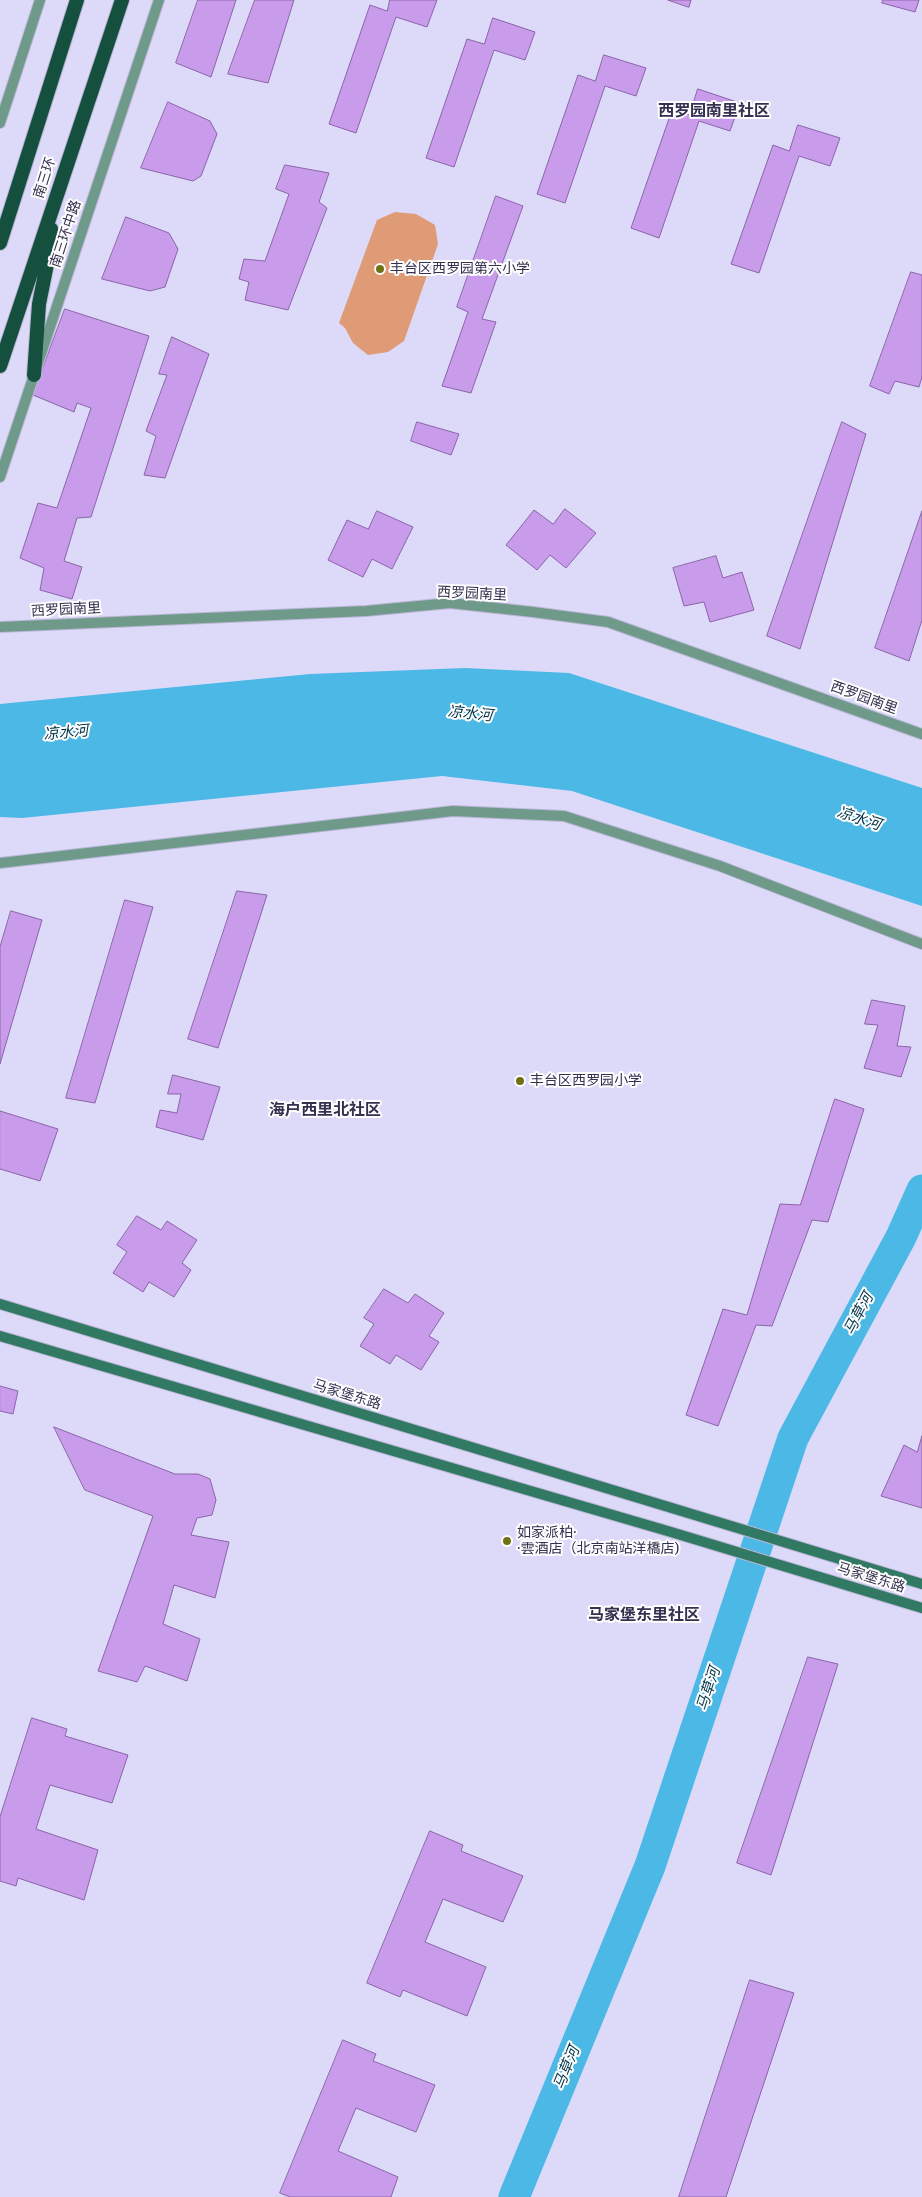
<!DOCTYPE html>
<html>
<head>
<meta charset="utf-8">
<style>
	body { margin:0 }
	canvas { display:block; background:#dcd9f9 }
</style>
</head>
<body>
<canvas width="922" height="2197"></canvas>
<script>
const context = document.querySelector('canvas').getContext('2d');
context.lineJoin = 'round';
function fill(path, color) { context.fillStyle = color; context.fill(path, 'evenodd'); }
function stroke(path, color, width, dash) { context.strokeStyle = color; context.lineWidth = width; context.lineCap = dash ? 'butt' : 'round'; context.setLineDash(dash || []); context.stroke(path); }
function label(font, color, halo, rows, align = 'center') {
  context.font = font + ' "Noto Serif","Noto Sans SC",serif'; context.lineWidth = 4; context.setLineDash([]); context.textBaseline = 'middle'; context.strokeStyle = halo; context.fillStyle = color; for (const [text, x, y, turn = 0] of rows) {
    context.save(); context.translate(x, y); context.rotate((+turn || 0) * Math.PI / 180); context.textAlign = isNaN(turn) ? turn : align; if (halo) context.strokeText(text, 0, 0); context.fillText(text, 0, 0); context.restore();
  }
}
fill(new Path2D(`
	M 395,212 L 416,214 L 435,225 L 438,244 L 404,341 L 388,352 L 368,355 L 353,343 L 345,328 L 339,323 L 377,220 Z`), '#de9b75');
fill(new Path2D(`
	M 465,668 L 569,673 L 922,788 L 922,906 L 572,791 L 442,776 L 22,818 L 0,817 L 0,704 L 310,674 Z`), '#4cb8e6');
stroke(new Path2D(`
	M 514,2197 L 650,1866 L 793,1438 L 901,1237 L 922,1190`), '#4cb8e6', 31);
const building = new Path2D(`
	M 198,0 L 236,0 L 211,77 L 176,63 Z
	M 255,0 L 294,0 L 268,83 L 228,74 Z
	M 390,0 L 437,0 L 427,27 L 396,17 L 356,133 L 329,124 L 370,5 L 387,11 Z
	M 668,0 L 691,0 L 689,7 Z
	M 883,0 L 919,0 L 915,12 L 882,3 Z
	M 493,18 L 535,32 L 525,60 L 494,50 L 454,167 L 426,158 L 467,39 L 484,44 Z
	M 604,55 L 646,68 L 636,96 L 605,86 L 565,203 L 537,194 L 578,75 L 595,81 Z
	M 698,89 L 740,103 L 730,131 L 699,121 L 659,238 L 631,228 L 672,110 L 689,115 Z
	M 168,102 L 210,121 L 217,134 L 201,176 L 193,181 L 141,168 Z
	M 798,125 L 840,138 L 830,166 L 799,156 L 759,273 L 731,264 L 773,145 L 789,151 Z
	M 285,165 L 329,173 L 319,202 L 327,208 L 288,310 L 245,300 L 249,282 L 239,279 L 244,259 L 265,261 L 289,194 L 276,189 Z
	M 496,196 L 523,206 L 482,319 L 496,322 L 471,393 L 442,386 L 468,312 L 457,307 Z
	M 126,217 L 169,233 L 178,249 L 165,287 L 150,291 L 102,279 Z
	M 911,272 L 922,275 L 922,377 L 919,387 L 895,381 L 889,394 L 870,386 Z
	M 65,309 L 149,336 L 91,517 L 77,518 L 64,561 L 82,567 L 72,599 L 40,590 L 44,568 L 20,558 L 38,503 L 57,508 L 91,408 L 77,403 L 74,412 L 33,395 Z
	M 172,337 L 209,354 L 165,478 L 144,475 L 156,436 L 146,431 L 167,375 L 159,374 Z
	M 417,422 L 459,434 L 451,455 L 411,441 Z
	M 842,422 L 866,434 L 800,649 L 767,636 Z
	M 565,509 L 596,533 L 566,568 L 550,555 L 537,570 L 506,545 L 534,510 L 553,524 Z
	M 377,511 L 413,527 L 392,569 L 372,559 L 363,577 L 328,560 L 347,520 L 368,529 Z
	M 922,511 L 922,620 L 909,661 L 875,648 Z
	M 716,556 L 723,578 L 742,572 L 754,610 L 710,622 L 704,602 L 684,606 L 673,568 Z
	M 237,891 L 267,895 L 218,1048 L 188,1039 Z
	M 125,900 L 153,907 L 95,1103 L 66,1098 Z
	M 11,911 L 42,920 L 0,1064 L 0,947 Z
	M 872,1000 L 905,1006 L 897,1046 L 911,1047 L 901,1077 L 864,1068 L 878,1025 L 865,1024 Z
	M 173,1075 L 220,1087 L 203,1140 L 156,1127 L 160,1110 L 177,1113 L 181,1094 L 168,1094 Z
	M 835,1099 L 864,1109 L 828,1222 L 812,1220 L 772,1326 L 756,1325 L 718,1426 L 686,1415 L 723,1309 L 747,1315 L 780,1204 L 800,1205 Z
	M 0,1111 L 58,1129 L 40,1181 L 0,1169 Z
	M 137,1216 L 161,1230 L 167,1221 L 197,1240 L 182,1263 L 191,1270 L 174,1297 L 149,1282 L 143,1292 L 113,1273 L 127,1252 L 117,1245 Z
	M 384,1289 L 408,1303 L 415,1294 L 444,1313 L 429,1336 L 439,1342 L 421,1370 L 396,1355 L 390,1364 L 360,1346 L 374,1324 L 364,1318 Z
	M 0,1386 L 18,1391 L 13,1414 L 0,1411 Z
	M 54,1427 L 175,1474 L 198,1474 L 210,1479 L 216,1500 L 212,1515 L 197,1518 L 191,1535 L 229,1542 L 215,1598 L 174,1585 L 163,1624 L 200,1639 L 187,1681 L 145,1666 L 137,1682 L 98,1671 L 153,1516 L 85,1490 Z
	M 922,1436 L 922,1508 L 881,1496 L 904,1445 L 917,1452 Z
	M 808,1657 L 838,1664 L 771,1875 L 737,1863 Z
	M 32,1718 L 67,1729 L 65,1736 L 128,1755 L 112,1803 L 50,1785 L 36,1829 L 98,1850 L 84,1900 L 18,1878 L 16,1886 L 0,1881 L 0,1817 Z
	M 430,1831 L 463,1845 L 461,1851 L 523,1876 L 503,1922 L 443,1899 L 425,1942 L 486,1967 L 467,2016 L 403,1990 L 400,1997 L 367,1983 Z
	M 750,1980 L 794,1993 L 726,2197 L 679,2197 Z
	M 343,2040 L 376,2054 L 373,2061 L 435,2085 L 416,2132 L 356,2108 L 338,2151 L 398,2177 L 391,2197 L 290,2197 L 280,2193 Z`);
fill(building, '#c89cea');
stroke(building, '#8b64a8', 1);
const minor = new Path2D(`
	M 0,627 L 366,611 L 450,603 L 533,612 L 608,622 L 922,734
	M 0,863 L 453,811 L 564,816 L 720,866 L 922,944`);
const tertiary = new Path2D(`
	M 0,123 L 40,0
	M 0,477 L 159,0`);
const secondary = new Path2D(`
	M 0,1304 L 922,1584
	M 0,1336 L 671,1532 L 922,1608`);
const trunk = new Path2D(`
	M 0,243 L 77,0
	M 0,366 L 122,0
	M 34,375 L 39,304 L 49,254 L 51,229`);
stroke(minor, '#bbb7d7', 12);
stroke(tertiary, '#bbb7d7', 12);
stroke(secondary, '#bbb7d7', 12);
stroke(trunk, '#bbb7d7', 16);
stroke(minor, '#6f9a8a', 10);
stroke(tertiary, '#6f9a8a', 10);
stroke(secondary, '#317962', 10);
stroke(trunk, '#15503f', 14);
for (const [x, y, r, color] of [
	[380,269,5,"#707014"],
	[520,1081,5,"#707014"],
	[507,1541,5,"#707014"]
]) { const dot = new Path2D(); dot.arc(x, y, r, 0, 2 * Math.PI); context.fillStyle = color; context.fill(dot); stroke(dot, '#fefefe', 2); }
label('14px', '#35304f', '#fefefe', [
	["南三环",45,178,-72],
	["南三环中路",66,234,-72],
	["西罗园南里",472,594,3],
	["西罗园南里",66,610,-3],
	["西罗园南里",864,698,20],
	["马家堡东路",347,1395,17],
	["马家堡东路",871,1578,17]
]);
label('14px', '#35304f', '#fefefe', [
	["丰台区西罗园第六小学",390,269],
	["丰台区西罗园小学",530,1081],
	["如家派柏·",517,1533],
	["·雲酒店（北京南站洋橋店)",517,1549]
], 'left');
label('italic 15px', '#023447', '#fefefe', [
	["凉水河",470,714,6],
	["凉水河",66,733,-5],
	["凉水河",859,819,18],
	["马草河",859,1314,-62],
	["马草河",709,1689,-72],
	["马草河",567,2068,-68]
]);
label('bold 16px', '#35304f', '#fefefe', [
	["西罗园南里社区",714,111],
	["海户西里北社区",325,1110],
	["马家堡东里社区",644,1615]
]);
</script>
</body>
</html>
